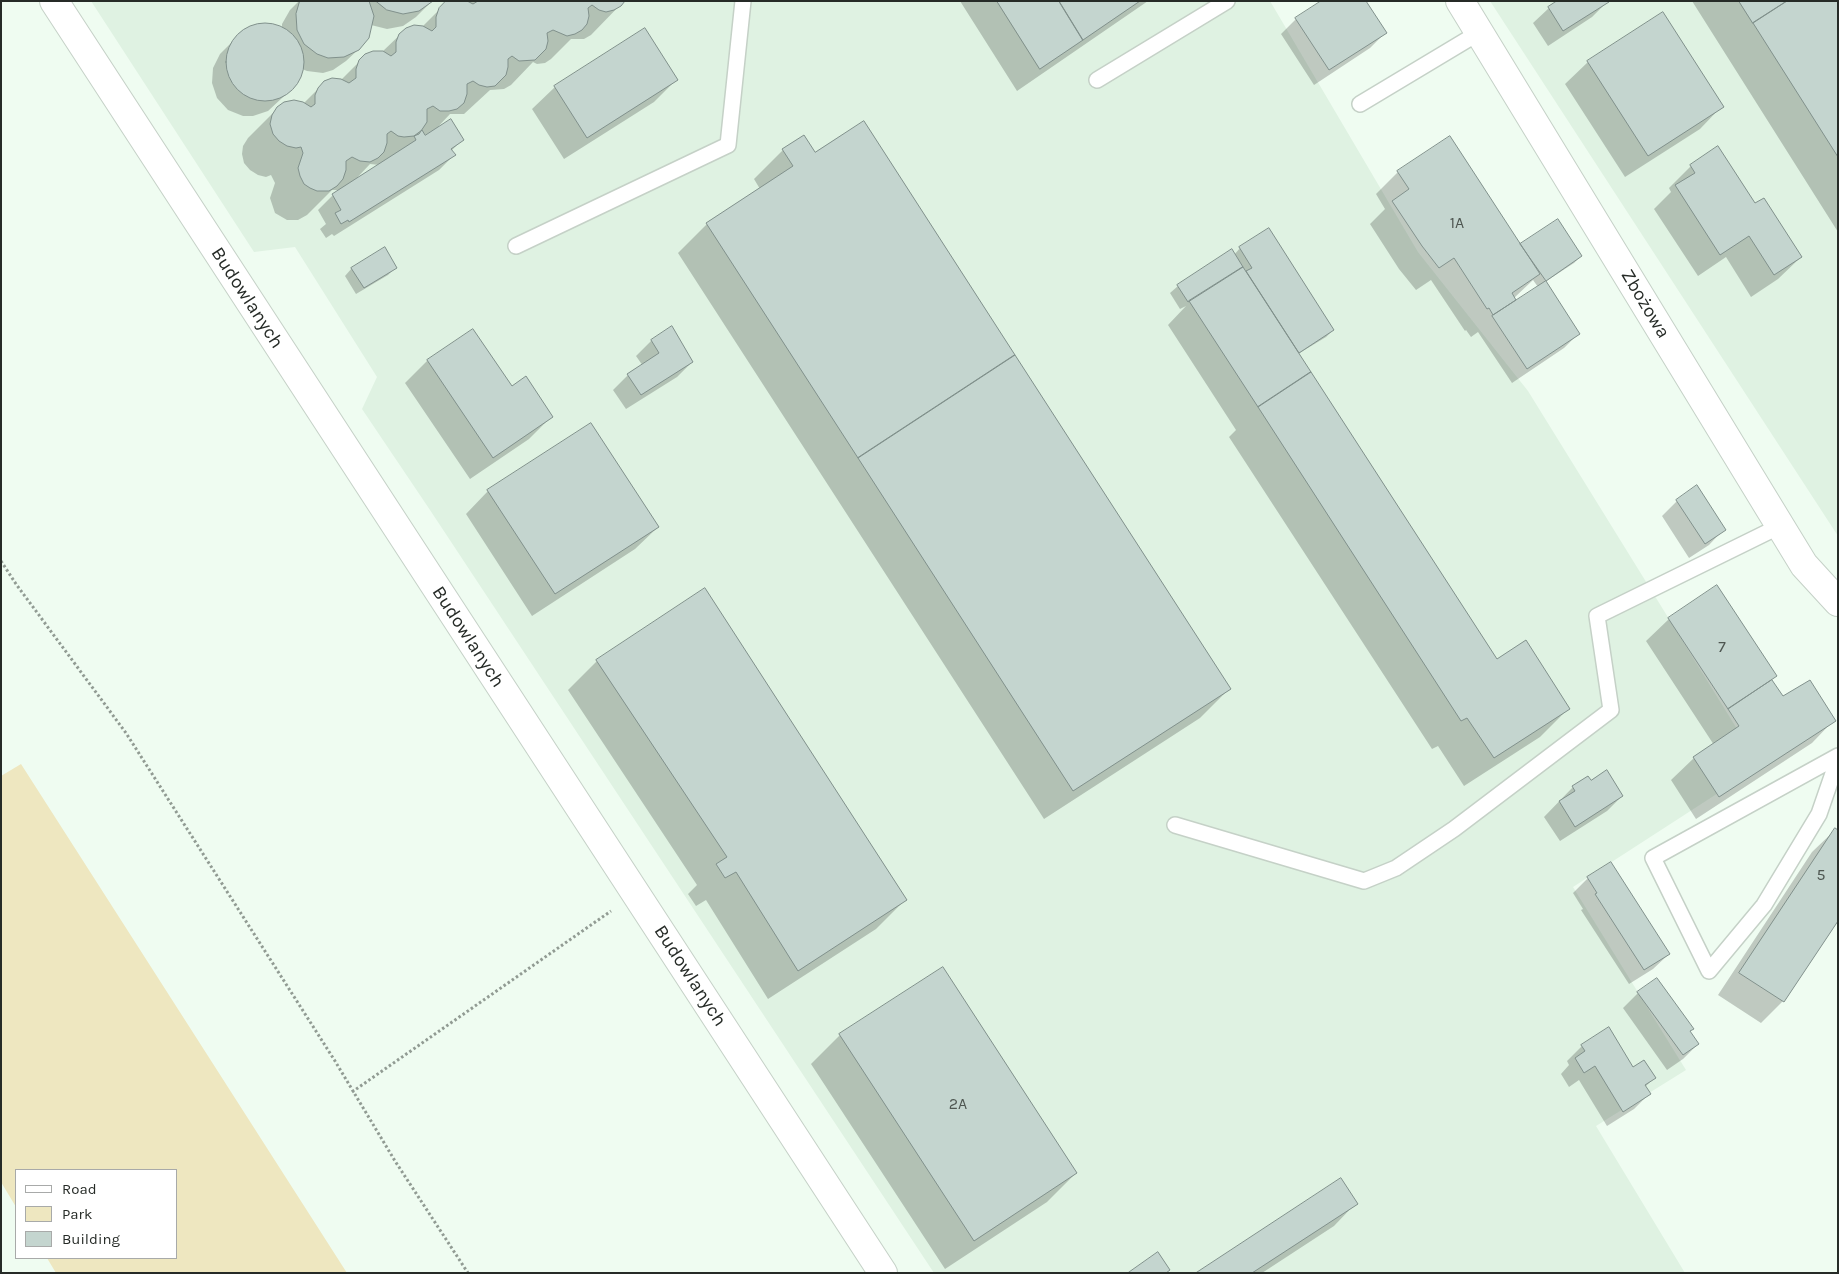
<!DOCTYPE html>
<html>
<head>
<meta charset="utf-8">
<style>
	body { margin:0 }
	#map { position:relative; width:1839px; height:1274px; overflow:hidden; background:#effcf1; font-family:Karla,sans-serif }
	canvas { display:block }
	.frame { position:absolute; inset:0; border:2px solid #262b27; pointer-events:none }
	.legend { position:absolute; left:15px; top:1169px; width:162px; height:90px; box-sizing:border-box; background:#fff; border:1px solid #a8aaa9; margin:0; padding:6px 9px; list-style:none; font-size:15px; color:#262b27 }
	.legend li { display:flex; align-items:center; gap:10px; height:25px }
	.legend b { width:25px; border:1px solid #a8aaa9 }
</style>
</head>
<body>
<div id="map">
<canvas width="1839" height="1274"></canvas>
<div class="frame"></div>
<ul class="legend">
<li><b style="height:6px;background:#fff"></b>Road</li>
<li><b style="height:14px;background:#eee7c0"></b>Park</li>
<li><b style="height:14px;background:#c4d5cf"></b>Building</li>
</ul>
</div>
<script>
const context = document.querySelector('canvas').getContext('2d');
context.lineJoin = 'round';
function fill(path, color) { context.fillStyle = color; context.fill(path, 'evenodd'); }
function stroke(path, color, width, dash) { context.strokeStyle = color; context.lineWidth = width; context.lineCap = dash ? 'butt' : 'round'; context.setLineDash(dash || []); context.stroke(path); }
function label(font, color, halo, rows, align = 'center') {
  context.font = font + ' Karla,sans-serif'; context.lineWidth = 4; context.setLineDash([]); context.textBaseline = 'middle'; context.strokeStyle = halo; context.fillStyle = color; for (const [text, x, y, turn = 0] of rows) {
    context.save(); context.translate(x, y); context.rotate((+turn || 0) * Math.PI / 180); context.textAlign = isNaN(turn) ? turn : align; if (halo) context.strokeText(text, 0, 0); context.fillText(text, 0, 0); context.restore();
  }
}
fill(new Path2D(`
	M 91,1 L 1270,1 L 1418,252 L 1528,391 L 1760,766 L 1573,887 L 1686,1070 L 1596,1126 L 1685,1273 L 934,1273 L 430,510 L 362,409 L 377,377 L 295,247 L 254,252 Z
	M 1490,1 L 1838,1 L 1838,536 Z`), '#dff2e2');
fill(new Path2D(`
	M 21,764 L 347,1273 L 56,1273 L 47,1258 L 176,1258 L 176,1170 L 16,1170 L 16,1207 L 1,1182 L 1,776 Z`), '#eee7c0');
fill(new Path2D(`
	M 299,1 L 432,1 L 416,17 L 403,26 L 387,29 L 371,25 L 362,46 L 346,61 L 333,70 L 323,73 L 307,71 L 302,69 L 301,76 L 296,85 L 268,111 L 253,116 L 243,116 L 228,110 L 217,98 L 212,83 L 213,68 L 220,54 L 236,38 L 249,28 L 264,24 L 282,28 L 282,24 L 290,10 Z
	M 450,1 L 624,1 L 591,35 L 584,39 L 571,39 L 551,59 L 545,63 L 537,64 L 533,62 L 511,85 L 504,89 L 490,90 L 464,114 L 450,114 L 436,129 L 462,140 L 451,151 L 454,155 L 439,170 L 334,236 L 332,234 L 326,238 L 320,229 L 326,224 L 318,210 L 333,195 L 340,190 L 332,190 L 307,215 L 298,220 L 287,220 L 275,213 L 270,198 L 275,183 L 271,175 L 266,177 L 258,175 L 250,170 L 244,163 L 242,154 L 243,146 L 248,138 L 278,108 L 304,103 L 325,82 L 341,80 L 366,55 L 382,52 L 406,29 L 422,27 L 447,2 ZM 370,164 L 380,165 L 355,180 Z
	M 960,1 L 1148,1 L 1017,91 Z
	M 1560,1 L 1607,2 L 1592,17 L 1548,46 L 1533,23 L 1549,8 Z
	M 1692,1 L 1838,1 L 1838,232 Z
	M 1296,19 L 1385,33 L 1370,48 L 1314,85 L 1281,34 Z
	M 1588,62 L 1722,106 L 1700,129 L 1625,177 L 1565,84 Z
	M 676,80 L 654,102 L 564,159 L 532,109 L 555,87 Z
	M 783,150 L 815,154 L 1229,689 L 1200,718 L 1044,819 L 678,253 L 707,224 L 760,189 L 754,179 Z
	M 1691,166 L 1755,205 L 1801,257 L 1778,279 L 1751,297 L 1726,257 L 1698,276 L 1654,209 L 1671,192 L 1669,188 Z
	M 1398,172 L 1520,246 L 1581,256 L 1574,263 L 1545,282 L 1579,333 L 1564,348 L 1512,383 L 1478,332 L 1471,337 L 1466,330 L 1465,331 L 1431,280 L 1416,290 L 1399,269 L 1370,224 L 1385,209 L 1376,194 ZM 1533,280 L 1538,287 L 1511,304 L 1515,300 L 1514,298 Z
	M 1240,248 L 1333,330 L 1326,337 L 1298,354 L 1496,661 L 1569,708 L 1540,737 L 1464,786 L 1438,746 L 1432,749 L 1229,437 L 1236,430 L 1168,325 L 1186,306 L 1180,309 L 1170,293 L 1178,286 L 1234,255 Z
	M 396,267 L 388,275 L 356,294 L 345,276 L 352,268 Z
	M 672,328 L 692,362 L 677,377 L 626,409 L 613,390 L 628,375 L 643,366 L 636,356 L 651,341 Z
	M 427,361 L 511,388 L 551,417 L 529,439 L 470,479 L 405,383 Z
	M 488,491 L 658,527 L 635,549 L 532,616 L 466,514 Z
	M 1677,501 L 1724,529 L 1709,545 L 1689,558 L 1662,516 Z
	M 1669,619 L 1775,676 L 1771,680 L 1783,698 L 1834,720 L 1812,743 L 1696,819 L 1671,780 L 1694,758 L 1714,745 L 1646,641 Z
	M 597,661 L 905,900 L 876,929 L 768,999 L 706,900 L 696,906 L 688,894 L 697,885 L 568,690 Z
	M 1590,782 L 1622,796 L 1607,811 L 1560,841 L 1544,817 L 1573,787 Z
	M 1835,830 L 1783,1001 L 1761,1023 L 1718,995 L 1812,852 Z
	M 1588,878 L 1669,954 L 1653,969 L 1629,984 L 1581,910 L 1583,909 L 1573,893 Z
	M 1638,993 L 1692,1029 L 1689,1032 L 1698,1044 L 1683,1059 L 1667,1070 L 1623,1008 Z
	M 840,1035 L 1076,1173 L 1047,1202 L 945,1269 L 811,1064 Z
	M 1582,1046 L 1654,1078 L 1645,1087 L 1649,1094 L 1634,1109 L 1607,1126 L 1579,1080 L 1569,1087 L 1561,1074 L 1569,1065 L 1567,1061 Z
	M 1356,1203 L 1334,1226 L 1262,1273 L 1198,1273 Z`), '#0003');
const building = new Path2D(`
	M 300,1 L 369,1 L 374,16 L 369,38 L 359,50 L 344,57 L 328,58 L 317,54 L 304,44 L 297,30 L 296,14 Z
	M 376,1 L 433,1 L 419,11 L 403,14 L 387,10 Z
	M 446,1 L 467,1 L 473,4 L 478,1 L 625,1 L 621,6 L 614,10 L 606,12 L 599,10 L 592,5 L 588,8 L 589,16 L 587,24 L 582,30 L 575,34 L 567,36 L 553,30 L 547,33 L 548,41 L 546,49 L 535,60 L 519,61 L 512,56 L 508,59 L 508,67 L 506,75 L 495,86 L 487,87 L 479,85 L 473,81 L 467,84 L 467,94 L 464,103 L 457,109 L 449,111 L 440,111 L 433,106 L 427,109 L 427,122 L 419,134 L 414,136 L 404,137 L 398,136 L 391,131 L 387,134 L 387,143 L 384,152 L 378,158 L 370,162 L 360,161 L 352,157 L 346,161 L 346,170 L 343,179 L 337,186 L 329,191 L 317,191 L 310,188 L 304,184 L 300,176 L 298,168 L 303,153 L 301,147 L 296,148 L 287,146 L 279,141 L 273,134 L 270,124 L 272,115 L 277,107 L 284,102 L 294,100 L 303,102 L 311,107 L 315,104 L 315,95 L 318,88 L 324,81 L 332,78 L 341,79 L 349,83 L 356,78 L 356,69 L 359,60 L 365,54 L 373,51 L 383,51 L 391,56 L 396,52 L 396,42 L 399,34 L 406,28 L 414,25 L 423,26 L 432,31 L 436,27 L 436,17 L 439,8 Z
	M 997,1 L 1059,1 L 1083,40 L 1040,69 Z
	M 1059,1 L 1140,1 L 1083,40 Z
	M 1321,1 L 1366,1 L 1387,33 L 1329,70 L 1295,18 Z
	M 1557,1 L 1608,1 L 1609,2 L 1563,31 L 1548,7 Z
	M 1739,1 L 1787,1 L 1753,23 Z
	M 1787,1 L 1838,1 L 1838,157 L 1753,23 Z
	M 1663,12 L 1724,107 L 1648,156 L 1587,61 Z
	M226 62a39 39 0 1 1 78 0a39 39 0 1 1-78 0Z
	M 645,28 L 678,80 L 587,138 L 554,86 Z
	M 451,119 L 464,140 L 451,149 L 456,155 L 349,222 L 348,220 L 341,224 L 335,213 L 341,210 L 332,194 L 416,140 L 414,136 L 422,130 L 425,135 Z
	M 864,121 L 1015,355 L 858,458 L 706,223 L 793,166 L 782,149 L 804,135 L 815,152 Z
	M 1450,136 L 1540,274 L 1512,293 L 1516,300 L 1493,315 L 1489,308 L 1487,309 L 1454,258 L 1439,268 L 1422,246 L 1392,201 L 1409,189 L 1397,171 Z
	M 1718,146 L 1755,203 L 1764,198 L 1802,257 L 1774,275 L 1749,236 L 1720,255 L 1675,185 L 1695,173 L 1690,165 Z
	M 1558,219 L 1582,256 L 1546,281 L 1520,244 Z
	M 1269,228 L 1334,330 L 1299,353 L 1246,271 L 1252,268 L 1239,247 Z
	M 385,247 L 397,268 L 364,288 L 351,268 Z
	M 1232,249 L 1243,267 L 1188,302 L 1177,285 Z
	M 1243,267 L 1311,372 L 1258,407 L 1189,301 Z
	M 1546,281 L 1580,334 L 1527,369 L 1492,316 Z
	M 672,326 L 693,362 L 641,395 L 627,374 L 659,353 L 651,340 Z
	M 473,329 L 512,386 L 526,376 L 553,417 L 493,458 L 427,360 Z
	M 1015,355 L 1231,689 L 1073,791 L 858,458 Z
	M 1311,372 L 1497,659 L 1526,640 L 1570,709 L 1494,758 L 1467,718 L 1461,721 L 1258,407 Z
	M 591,423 L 659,527 L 555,594 L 487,490 Z
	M 1697,485 L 1726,530 L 1705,544 L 1676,500 Z
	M 1717,585 L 1777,676 L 1728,709 L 1668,618 Z
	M 705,588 L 907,900 L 798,971 L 736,872 L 725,878 L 716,864 L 727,857 L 596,660 Z
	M 1772,680 L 1783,696 L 1810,680 L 1836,721 L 1719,797 L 1693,757 L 1739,726 L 1728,709 Z
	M 1607,770 L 1623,796 L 1575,827 L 1559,801 L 1575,791 L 1572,786 L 1588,776 L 1591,780 Z
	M 1835,828 L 1838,830 L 1838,921 L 1784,1002 L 1739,973 Z
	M 1611,862 L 1670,954 L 1644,970 L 1595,894 L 1597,893 L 1587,877 Z
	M 943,967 L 1077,1173 L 974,1241 L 839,1034 Z
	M 1657,978 L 1694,1029 L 1690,1031 L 1699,1044 L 1683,1055 L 1637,992 Z
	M 1609,1027 L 1633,1067 L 1644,1060 L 1656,1078 L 1645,1085 L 1651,1094 L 1623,1112 L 1595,1066 L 1584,1073 L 1575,1058 L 1585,1051 L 1581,1045 Z
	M 1341,1178 L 1358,1204 L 1252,1273 L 1196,1273 Z
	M 1158,1252 L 1170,1270 L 1166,1273 L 1128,1273 Z`);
fill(building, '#c4d5cf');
stroke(building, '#81918c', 1);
const service = new Path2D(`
	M 1097,80 L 1227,1
	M 1360,104 L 1480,32
	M 516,246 L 728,145 L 743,1
	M 1838,756 L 1653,858 L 1709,971 L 1764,905 L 1819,814 L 1838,759
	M 1175,825 L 1364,881 L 1396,868 L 1454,829 L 1611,710 L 1597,616 L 1780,526`);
const minor = new Path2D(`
	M 54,1 L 883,1273
	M 1460,1 L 1804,565 L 1838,602`);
stroke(service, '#c5d1c7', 18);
stroke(minor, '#c5d1c7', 30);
stroke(new Path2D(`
	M 1,561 L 16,584 L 126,733 L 335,1061 L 395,1161 L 468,1273
	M 352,1092 L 611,911`), '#919b93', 3, [2.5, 2.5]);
stroke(service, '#fff', 15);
stroke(minor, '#fff', 28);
label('16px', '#4e5651', null, [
	["1A",1457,223],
	["7",1722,647],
	["5",1821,875],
	["2A",958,1104]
]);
label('19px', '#262b27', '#fff', [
	["Budowlanych",247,298,57],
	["Zbożowa",1645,304,59],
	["Budowlanych",468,637,57],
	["Budowlanych",690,976,57]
]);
</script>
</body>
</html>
